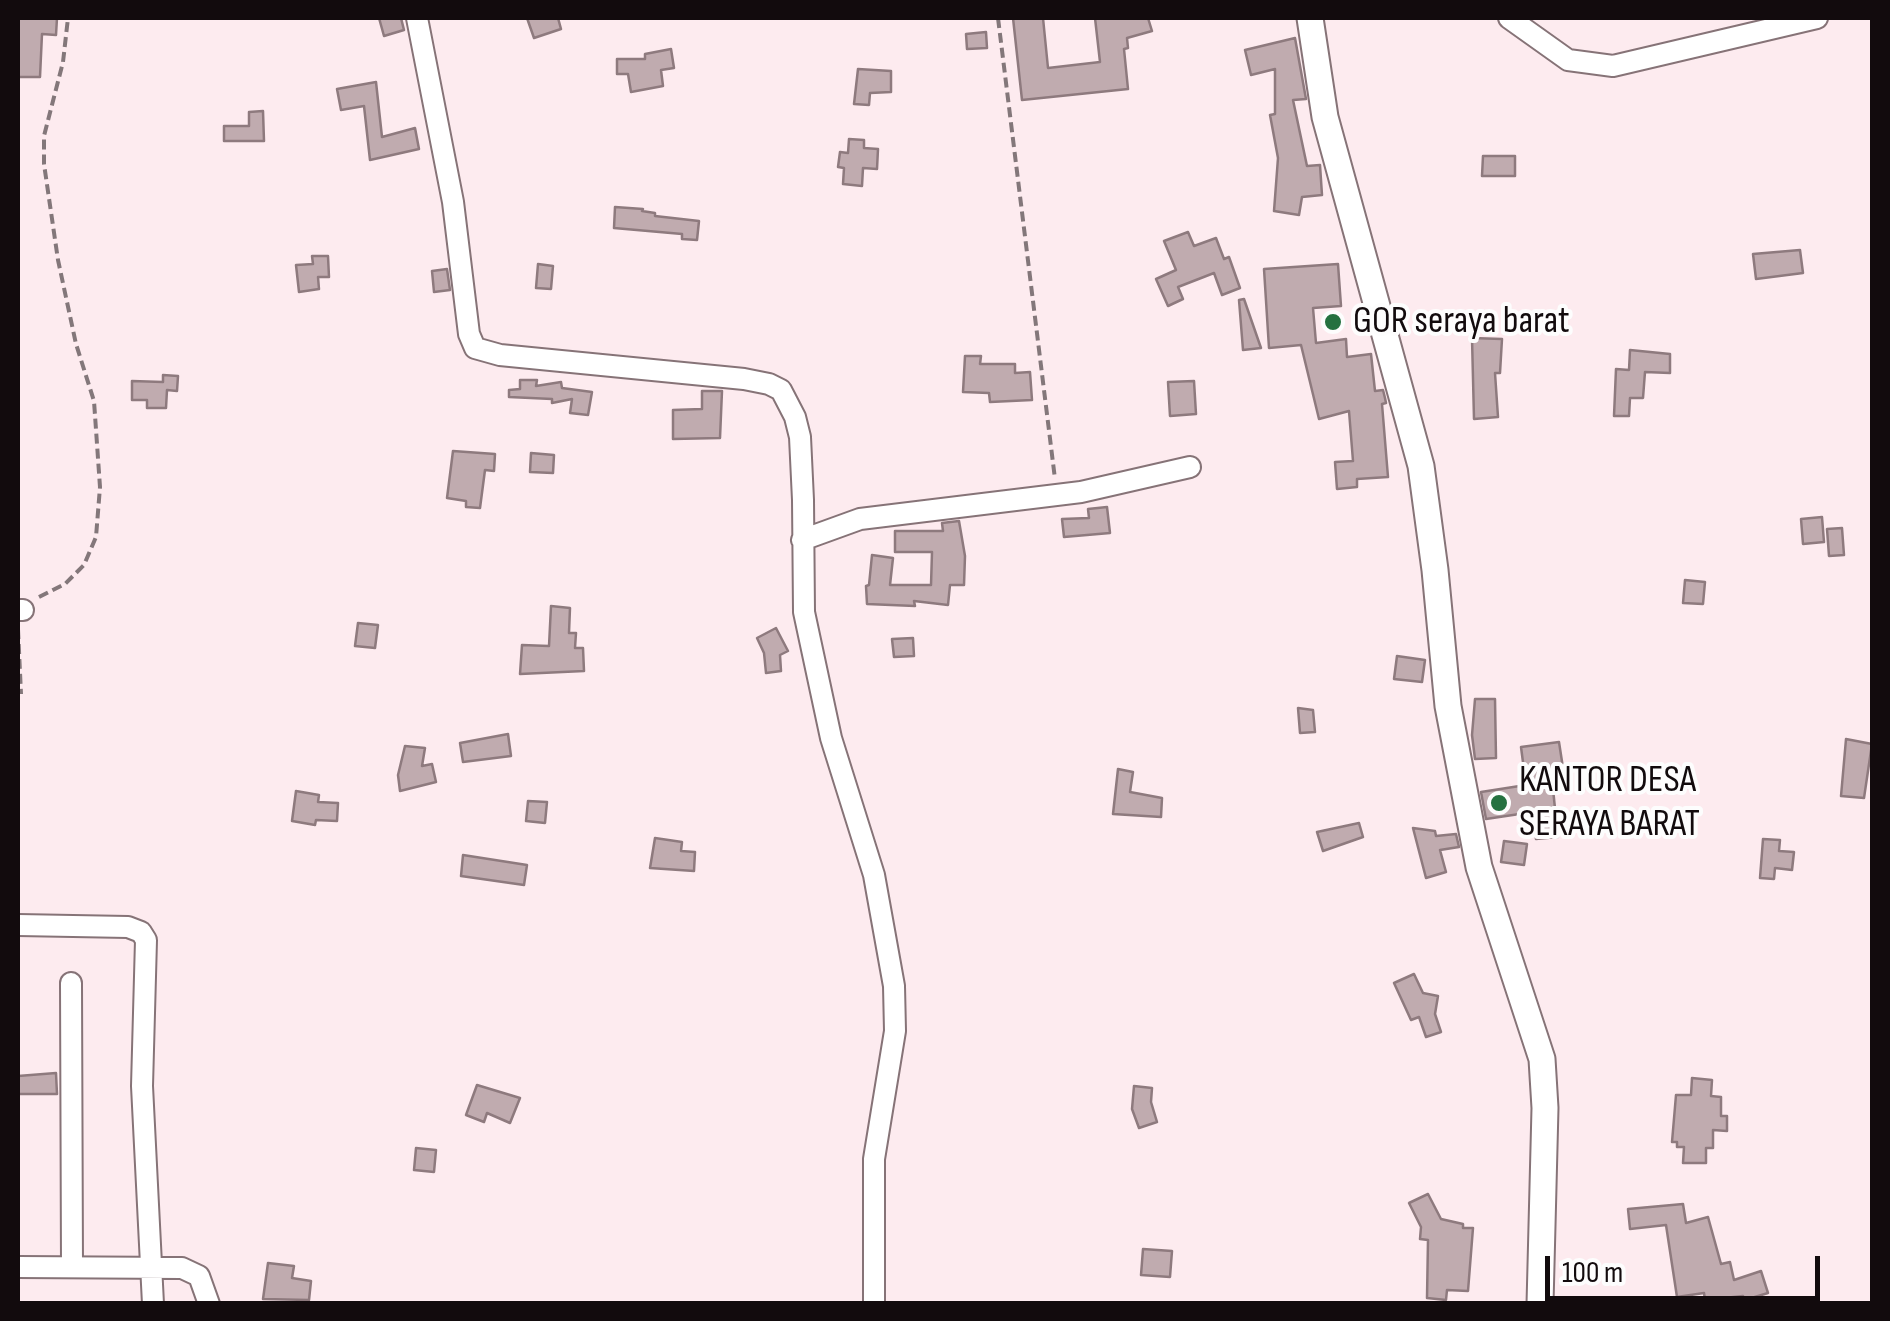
<!DOCTYPE html>
<html>
<head>
<meta charset="utf-8">
<style>
	body { margin:0 }
	#map { position:relative; width:1890px; height:1321px; overflow:hidden; background:#fdebef; font-family:"Sofia Sans Condensed",sans-serif }
	canvas { display:block }
	.frame { position:absolute; inset:0; border:20px solid #120b0d; pointer-events:none }
	.scale { position:absolute; left:1545px; top:1256px; width:275px; height:45px; box-sizing:border-box; border:5px solid #120b0d; border-top:0; padding-left:12px; font-size:30px; line-height:35px; white-space:nowrap; color:#120b0d; -webkit-text-stroke:8px #fdfdfd; paint-order:stroke }
</style>
</head>
<body>
<div id="map">
<canvas width="1890" height="1321"></canvas>
<div class="frame"></div>
<div class="scale">100 m</div>
</div>
<script>
const context = document.querySelector('canvas').getContext('2d');
context.lineJoin = 'round';
function fill(path, color) { context.fillStyle = color; context.fill(path, 'evenodd'); }
function stroke(path, color, width, dash) { context.strokeStyle = color; context.lineWidth = width; context.lineCap = dash ? 'butt' : 'round'; context.setLineDash(dash || []); context.stroke(path); }
function label(font, color, halo, rows, align = 'center') {
  context.font = font + ' "Sofia Sans Condensed",sans-serif'; context.lineWidth = 8; context.setLineDash([]); context.textBaseline = 'middle'; context.strokeStyle = halo; context.fillStyle = color; for (const [text, x, y, turn = 0] of rows) {
    context.save(); context.translate(x, y); context.rotate((+turn || 0) * Math.PI / 180); context.textAlign = isNaN(turn) ? turn : align; if (halo) context.strokeText(text, 0, 0); context.fillText(text, 0, 0); context.restore();
  }
}
const building = new Path2D(`
	M 18,18 L 57,18 L 56,35 L 42,34 L 40,77 L 18,77 Z
	M 379,18 L 401,18 L 404,30 L 384,36 Z
	M 527,18 L 558,18 L 561,29 L 534,38 Z
	M 1013,18 L 1043,18 L 1048,68 L 1100,62 L 1095,18 L 1148,18 L 1152,31 L 1127,38 L 1128,48 L 1124,49 L 1128,89 L 1022,100 Z
	M 986,32 L 987,48 L 967,49 L 966,34 Z
	M 1295,38 L 1306,99 L 1293,100 L 1307,166 L 1320,165 L 1322,195 L 1302,197 L 1299,215 L 1274,211 L 1278,158 L 1270,115 L 1275,114 L 1275,69 L 1251,75 L 1245,50 Z
	M 671,49 L 674,68 L 661,70 L 663,86 L 631,92 L 628,74 L 617,74 L 617,59 L 645,59 L 645,54 Z
	M 858,69 L 891,71 L 891,92 L 870,93 L 869,105 L 854,104 Z
	M 376,82 L 382,137 L 415,128 L 419,149 L 370,160 L 364,106 L 341,110 L 337,89 Z
	M 263,111 L 264,141 L 224,141 L 224,126 L 249,126 L 249,112 Z
	M 849,139 L 864,140 L 864,148 L 878,149 L 877,169 L 863,168 L 862,186 L 843,184 L 844,168 L 838,167 L 840,152 L 848,153 Z
	M 1483,156 L 1515,156 L 1515,176 L 1482,176 Z
	M 615,207 L 643,209 L 642,211 L 655,213 L 655,216 L 699,221 L 697,240 L 682,239 L 682,234 L 614,228 Z
	M 1188,232 L 1194,246 L 1216,238 L 1224,259 L 1229,257 L 1240,288 L 1222,295 L 1214,273 L 1178,287 L 1183,299 L 1168,306 L 1156,279 L 1176,270 L 1164,241 Z
	M 1800,250 L 1803,273 L 1756,279 L 1753,254 Z
	M 312,256 L 328,256 L 329,277 L 318,277 L 319,289 L 299,292 L 296,265 L 313,264 Z
	M 538,264 L 553,266 L 551,289 L 536,288 Z
	M 1338,264 L 1341,306 L 1313,308 L 1316,343 L 1346,339 L 1347,357 L 1371,354 L 1375,391 L 1383,390 L 1385,398 L 1386,403 L 1382,404 L 1388,477 L 1357,479 L 1357,487 L 1337,489 L 1335,462 L 1353,461 L 1349,411 L 1319,419 L 1301,345 L 1269,348 L 1264,269 Z
	M 447,269 L 450,290 L 434,292 L 432,271 Z
	M 1244,299 L 1261,348 L 1243,350 L 1239,300 Z
	M 1472,338 L 1502,339 L 1500,373 L 1495,373 L 1498,417 L 1474,419 Z
	M 1630,350 L 1670,354 L 1670,373 L 1645,372 L 1643,398 L 1630,398 L 1629,416 L 1614,416 L 1616,369 L 1629,370 Z
	M 965,356 L 981,356 L 980,364 L 1015,364 L 1015,373 L 1030,372 L 1032,400 L 990,402 L 989,393 L 963,392 Z
	M 163,375 L 178,376 L 177,391 L 167,390 L 166,408 L 147,408 L 147,400 L 132,400 L 132,381 L 163,382 Z
	M 520,380 L 537,380 L 536,386 L 561,382 L 562,388 L 592,392 L 588,415 L 570,413 L 572,399 L 552,403 L 552,399 L 509,397 L 509,390 L 520,389 Z
	M 1194,381 L 1196,414 L 1170,416 L 1168,382 Z
	M 702,391 L 722,391 L 720,438 L 673,439 L 673,410 L 702,409 Z
	M 453,451 L 495,454 L 494,471 L 485,470 L 480,508 L 466,507 L 466,501 L 447,498 Z
	M 531,453 L 554,455 L 553,473 L 530,472 Z
	M 1107,507 L 1110,533 L 1064,537 L 1062,519 L 1089,518 L 1088,509 Z
	M 1822,517 L 1824,542 L 1803,544 L 1801,519 Z
	M 959,521 L 965,556 L 964,585 L 950,585 L 948,605 L 914,601 L 915,606 L 867,604 L 866,586 L 869,585 L 872,555 L 893,558 L 890,585 L 931,585 L 932,552 L 895,552 L 895,531 L 943,531 L 942,523 Z
	M 1842,528 L 1844,555 L 1829,556 L 1827,529 Z
	M 1685,580 L 1705,582 L 1703,604 L 1683,603 Z
	M 551,606 L 570,608 L 569,633 L 576,633 L 575,648 L 583,648 L 584,671 L 520,674 L 522,645 L 549,646 Z
	M 358,623 L 378,625 L 375,648 L 355,646 Z
	M 776,628 L 788,651 L 780,655 L 781,671 L 766,673 L 764,653 L 757,638 Z
	M 913,638 L 914,656 L 894,657 L 892,639 Z
	M 1397,656 L 1425,660 L 1422,682 L 1394,679 Z
	M 1475,699 L 1495,699 L 1496,758 L 1475,759 L 1472,735 Z
	M 1298,708 L 1313,710 L 1315,732 L 1300,733 Z
	M 508,734 L 511,756 L 463,762 L 460,743 Z
	M 1846,739 L 1872,744 L 1864,798 L 1841,796 Z
	M 1559,742 L 1563,768 L 1551,770 L 1558,837 L 1536,839 L 1533,812 L 1486,819 L 1481,792 L 1526,785 L 1521,747 Z
	M 405,746 L 425,748 L 422,766 L 432,764 L 436,782 L 400,791 L 398,775 Z
	M 1118,769 L 1133,772 L 1130,792 L 1162,798 L 1161,817 L 1113,814 Z
	M 296,791 L 319,795 L 318,802 L 338,803 L 337,821 L 316,820 L 315,825 L 292,821 Z
	M 528,801 L 547,802 L 545,823 L 526,821 Z
	M 1359,823 L 1363,837 L 1323,851 L 1317,832 Z
	M 1413,828 L 1435,831 L 1436,836 L 1456,834 L 1459,847 L 1440,850 L 1446,872 L 1426,878 Z
	M 655,838 L 682,842 L 681,851 L 695,852 L 694,871 L 650,868 Z
	M 1763,839 L 1780,840 L 1779,851 L 1794,852 L 1792,870 L 1775,868 L 1774,879 L 1760,878 Z
	M 1504,841 L 1527,844 L 1524,865 L 1501,862 Z
	M 463,855 L 527,865 L 524,885 L 461,876 Z
	M 1414,974 L 1423,993 L 1438,996 L 1435,1014 L 1441,1032 L 1426,1037 L 1419,1017 L 1411,1020 L 1394,983 Z
	M 56,1073 L 57,1094 L 18,1094 L 18,1076 Z
	M 1692,1078 L 1712,1080 L 1711,1096 L 1721,1097 L 1721,1116 L 1727,1116 L 1727,1131 L 1713,1130 L 1713,1148 L 1706,1148 L 1706,1163 L 1683,1163 L 1684,1147 L 1677,1147 L 1677,1142 L 1672,1142 L 1676,1095 L 1691,1095 Z
	M 477,1085 L 520,1098 L 510,1123 L 487,1113 L 484,1122 L 466,1115 Z
	M 1134,1086 L 1152,1088 L 1151,1102 L 1157,1122 L 1139,1128 L 1132,1109 Z
	M 416,1148 L 436,1150 L 434,1172 L 414,1170 Z
	M 1428,1194 L 1441,1219 L 1463,1224 L 1463,1228 L 1473,1228 L 1468,1291 L 1447,1290 L 1446,1300 L 1427,1298 L 1428,1240 L 1420,1239 L 1421,1227 L 1409,1203 Z
	M 1683,1204 L 1686,1223 L 1708,1217 L 1721,1264 L 1730,1262 L 1734,1280 L 1761,1271 L 1768,1293 L 1745,1300 L 1743,1296 L 1705,1300 L 1704,1293 L 1677,1297 L 1666,1225 L 1630,1229 L 1628,1209 Z
	M 1143,1249 L 1172,1251 L 1170,1277 L 1141,1275 Z
	M 268,1263 L 294,1266 L 292,1278 L 311,1281 L 309,1300 L 263,1299 Z`);
fill(building, '#c0abaf');
stroke(building, '#8e7a7e', 2.5);
const minor = new Path2D(`
	M 417,18 L 453,202 L 469,334 L 475,348 L 500,355 L 744,379 L 769,384 L 781,390 L 795,417 L 800,437 L 803,500 L 804,612 L 831,738 L 874,875 L 894,986 L 895,1031 L 874,1159 L 874,1304
	M 1509,18 L 1568,60 L 1613,66 L 1817,18
	M 802,540 L 860,519 L 1081,492 L 1190,467
	M 18,610 L 23,610
	M 18,925 L 128,927 L 141,932 L 146,940 L 142,1086 L 153,1304
	M 71,983 L 72,1267
	M 18,1267 L 182,1268 L 199,1276 L 209,1304`);
const tertiary = new Path2D(`
	M 1310,18 L 1325,117 L 1421,466 L 1435,570 L 1448,706 L 1479,867 L 1542,1059 L 1545,1108 L 1540,1304`);
stroke(minor, '#867377', 24);
stroke(tertiary, '#867377', 29);
stroke(new Path2D(`
	M 998,18 L 1055,479
	M 39,597 L 65,584 L 84,565 L 96,537 L 100,487 L 94,401 L 76,344 L 58,260 L 44,164 L 44,136 L 63,62 L 68,18
	M 18,629 L 21,694`), '#83777a', 4, [10, 5]);
stroke(minor, '#fff', 20);
stroke(tertiary, '#fff', 25);
for (const [x, y, r, color] of [
	[1333,322,10,"#257140"],
	[1499,803,10,"#257140"]
]) { const dot = new Path2D(); dot.arc(x, y, r, 0, 2 * Math.PI); context.fillStyle = color; context.fill(dot); stroke(dot, '#fdfdfd', 4); }
label('38px', '#120b0d', '#fdfdfd', [
	["GOR seraya barat",1353,322],
	["KANTOR DESA",1519,781],
	["SERAYA BARAT",1519,825]
], 'left');
</script>
</body>
</html>
